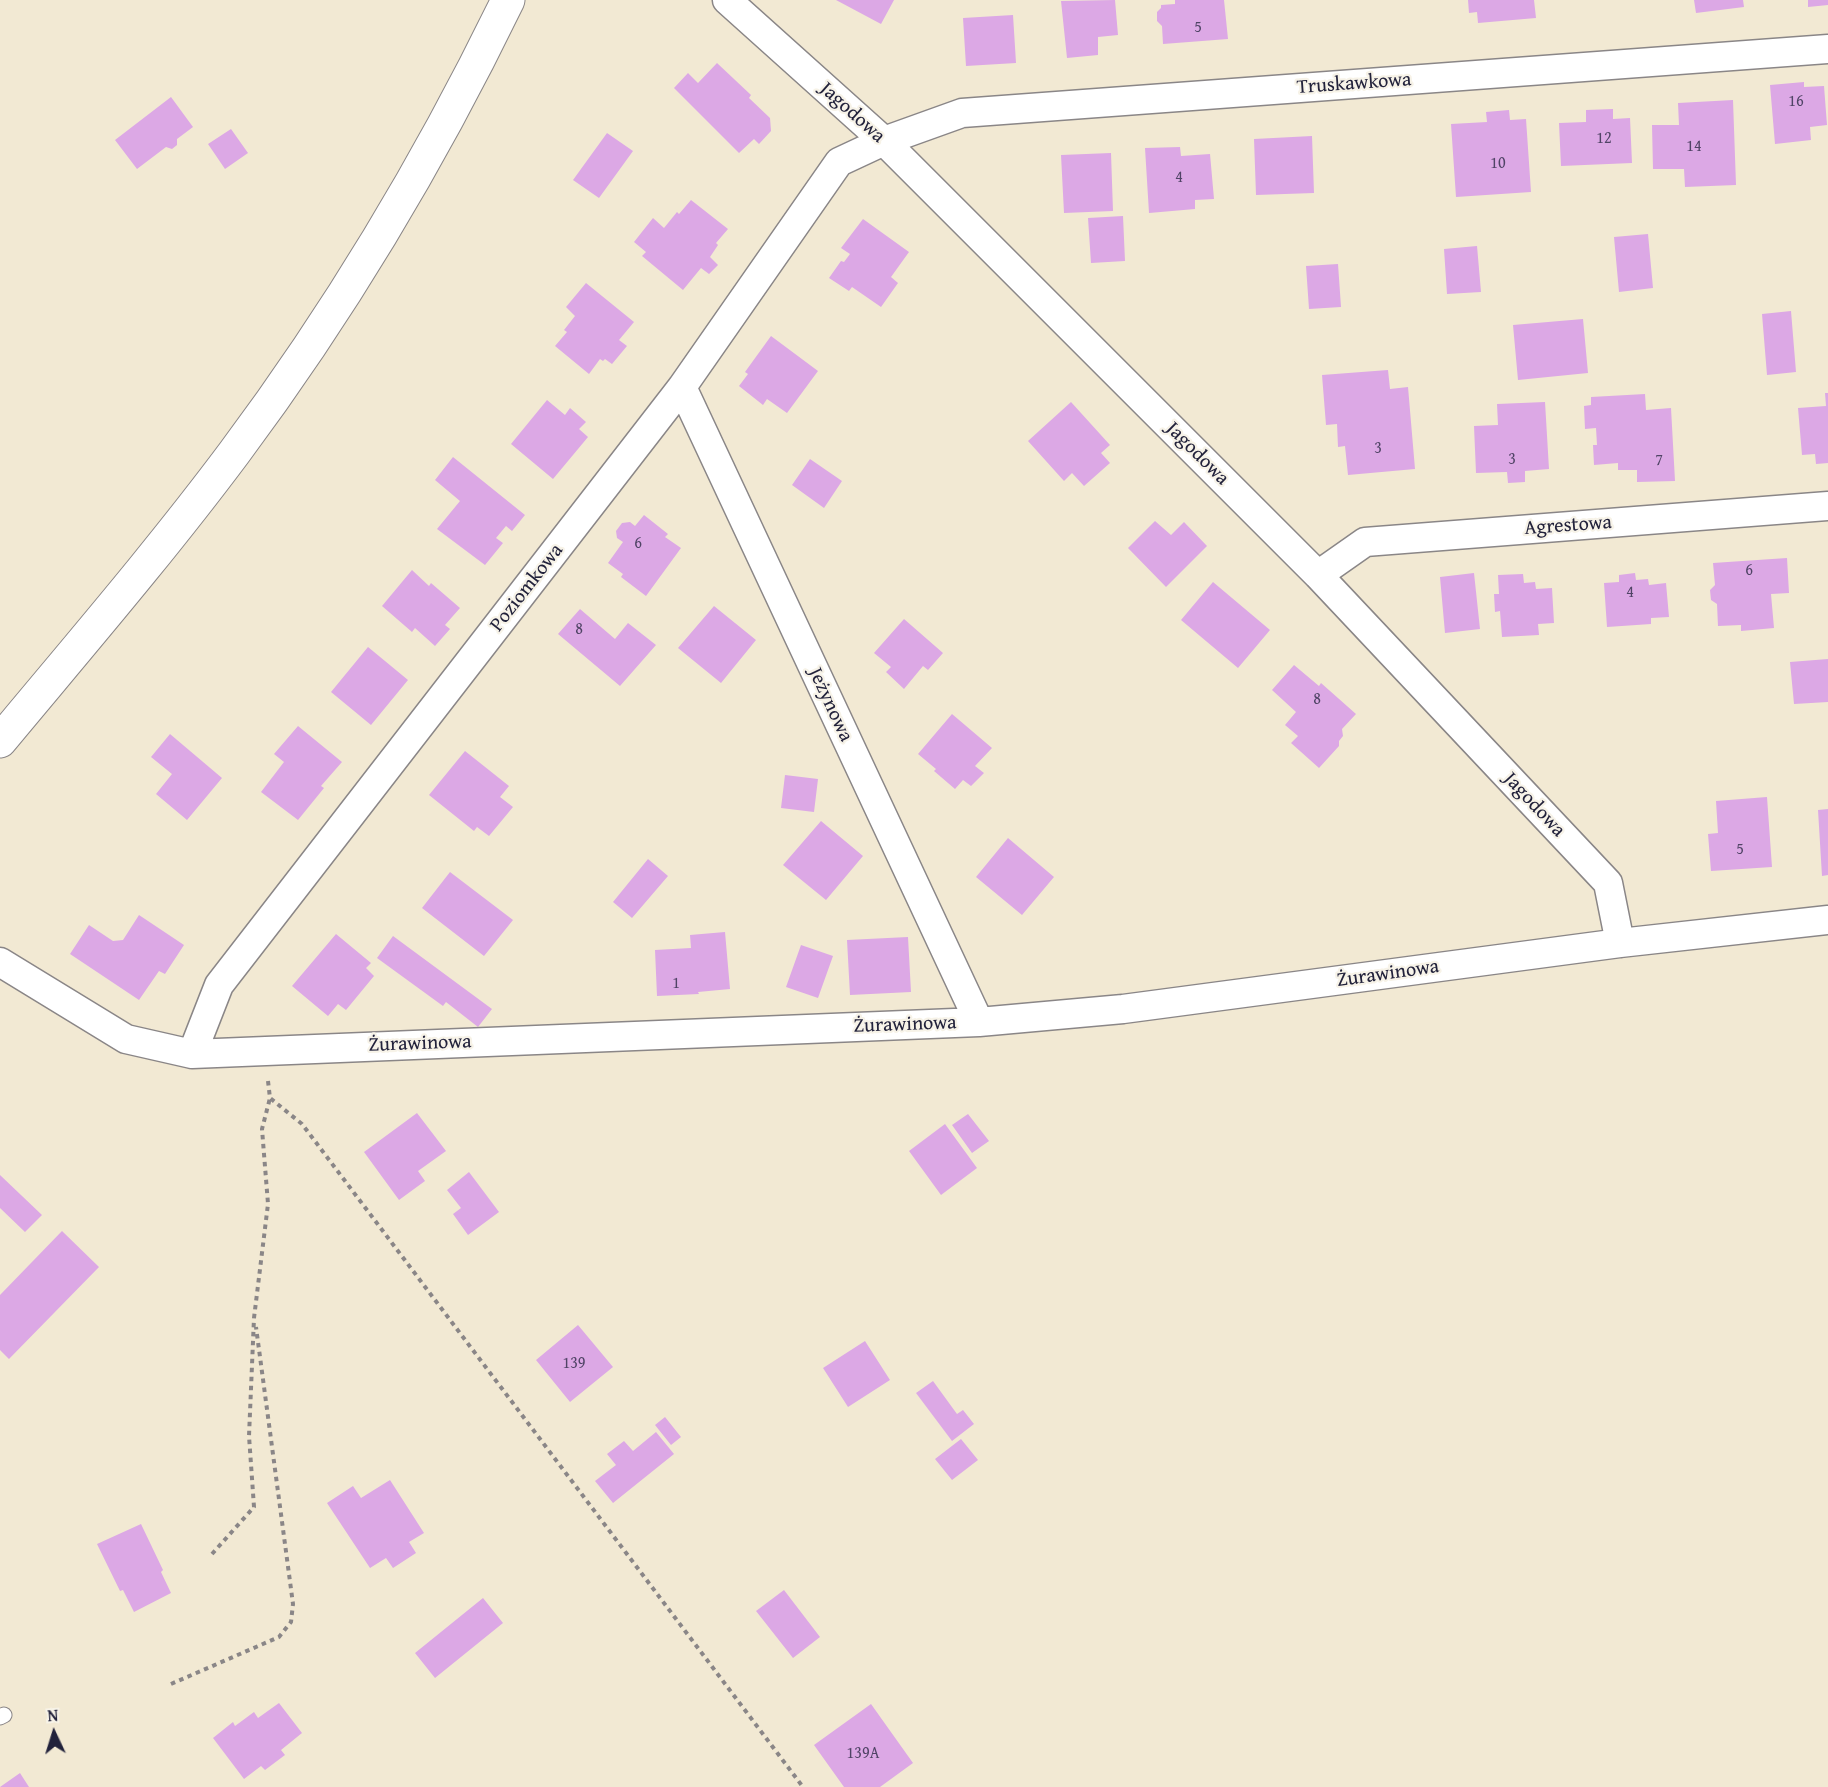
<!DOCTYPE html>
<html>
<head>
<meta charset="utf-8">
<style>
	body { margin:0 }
	#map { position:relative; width:1828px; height:1787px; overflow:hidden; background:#f2e9d3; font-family:"Gentium Book Plus",serif }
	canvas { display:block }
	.north { position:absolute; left:24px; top:1703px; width:60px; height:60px; -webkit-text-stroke:4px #f7f3e8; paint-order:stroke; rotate:356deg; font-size:16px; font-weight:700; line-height:24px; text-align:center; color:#22223b }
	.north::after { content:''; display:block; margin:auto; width:21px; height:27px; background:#22223b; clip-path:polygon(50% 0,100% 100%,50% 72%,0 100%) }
</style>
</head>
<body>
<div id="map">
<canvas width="1828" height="1787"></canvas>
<div class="north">N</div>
</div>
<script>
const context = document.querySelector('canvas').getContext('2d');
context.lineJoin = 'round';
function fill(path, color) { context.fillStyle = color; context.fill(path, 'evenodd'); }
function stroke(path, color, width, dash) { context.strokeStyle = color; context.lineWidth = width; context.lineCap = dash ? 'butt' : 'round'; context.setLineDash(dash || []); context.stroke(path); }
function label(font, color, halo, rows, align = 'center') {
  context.font = font + ' "Gentium Book Plus",serif'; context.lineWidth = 4.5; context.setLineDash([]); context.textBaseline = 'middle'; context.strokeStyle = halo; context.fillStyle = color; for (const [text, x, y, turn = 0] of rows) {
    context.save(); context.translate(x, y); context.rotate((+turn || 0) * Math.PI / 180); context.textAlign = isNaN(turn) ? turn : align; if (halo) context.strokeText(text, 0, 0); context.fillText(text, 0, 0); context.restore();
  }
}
fill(new Path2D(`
	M 836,0 L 894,0 L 881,24 Z
	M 1115,0 L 1118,35 L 1098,37 L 1098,55 L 1067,58 L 1061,1 Z
	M 1175,0 L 1224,0 L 1228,39 L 1163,44 L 1162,26 L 1157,21 L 1157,12 L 1161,8 L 1161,5 L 1175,4 Z
	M 1468,0 L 1534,0 L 1536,18 L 1478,23 L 1477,12 L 1469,13 Z
	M 1694,0 L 1743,0 L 1744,7 L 1696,13 Z
	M 1808,0 L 1828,0 L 1828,5 L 1808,7 Z
	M 1013,15 L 1016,63 L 966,66 L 963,18 Z
	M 717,63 L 751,95 L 749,98 L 770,118 L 771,131 L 759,144 L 754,139 L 739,153 L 674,88 L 688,73 L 698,83 Z
	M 1804,82 L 1804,87 L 1824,86 L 1827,125 L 1810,127 L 1811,140 L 1775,144 L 1770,85 Z
	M 171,97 L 193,127 L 177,139 L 177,145 L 172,149 L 166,147 L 137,169 L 115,140 Z
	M 1733,100 L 1736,185 L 1685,187 L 1684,169 L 1653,169 L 1652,125 L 1679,125 L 1678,103 Z
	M 1613,109 L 1613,119 L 1630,118 L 1632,163 L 1561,166 L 1559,123 L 1586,122 L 1586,110 Z
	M 1509,110 L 1510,120 L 1526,119 L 1531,192 L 1456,197 L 1451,124 L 1487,122 L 1486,112 Z
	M 231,129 L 248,153 L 225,169 L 208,144 Z
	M 607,133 L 633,151 L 599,198 L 573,180 Z
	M 1312,136 L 1314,193 L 1256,195 L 1254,139 Z
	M 1180,147 L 1181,156 L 1210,154 L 1214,199 L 1195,200 L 1195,209 L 1149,213 L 1145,148 Z
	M 1111,153 L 1113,211 L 1064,213 L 1061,155 Z
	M 691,200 L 728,229 L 716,243 L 718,245 L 710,257 L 718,265 L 709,274 L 701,268 L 683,290 L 642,256 L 646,252 L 634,242 L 653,218 L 664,228 L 677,212 L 679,214 Z
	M 1123,216 L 1125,261 L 1091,263 L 1088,218 Z
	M 863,219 L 909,252 L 891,277 L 898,283 L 881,307 L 852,287 L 849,291 L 829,278 L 841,261 L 844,262 L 850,254 L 841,248 Z
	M 1648,234 L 1653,288 L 1619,292 L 1614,237 Z
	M 1477,246 L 1481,292 L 1447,294 L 1444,249 Z
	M 1338,264 L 1341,307 L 1309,309 L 1306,266 Z
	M 586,283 L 634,322 L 619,340 L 627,346 L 612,364 L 605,359 L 603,361 L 600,359 L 589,374 L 555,346 L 567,332 L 564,330 L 575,316 L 566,307 Z
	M 1791,311 L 1796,372 L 1767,375 L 1762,314 Z
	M 1583,319 L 1588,373 L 1518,380 L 1513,325 Z
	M 771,336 L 818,371 L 787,413 L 767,399 L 763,405 L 739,386 L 748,374 L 745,372 Z
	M 1388,370 L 1390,389 L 1408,387 L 1415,469 L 1348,475 L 1345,446 L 1338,447 L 1337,424 L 1326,425 L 1322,375 Z
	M 1825,393 L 1828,393 L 1828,463 L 1816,464 L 1815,454 L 1802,455 L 1798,408 L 1826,406 Z
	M 1645,394 L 1646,410 L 1671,408 L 1675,481 L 1637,482 L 1637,470 L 1618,470 L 1618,463 L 1594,465 L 1593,445 L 1597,445 L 1596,428 L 1585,429 L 1584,406 L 1591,405 L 1591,397 Z
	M 547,400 L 565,415 L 570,408 L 586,422 L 579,429 L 588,437 L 553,479 L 511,444 Z
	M 1071,402 L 1110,445 L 1101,453 L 1110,463 L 1084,486 L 1072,473 L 1064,481 L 1028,441 Z
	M 1545,402 L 1549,469 L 1525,471 L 1525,482 L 1508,483 L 1507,472 L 1476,473 L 1474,426 L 1498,425 L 1497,404 Z
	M 453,457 L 525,515 L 512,531 L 506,526 L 496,538 L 503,543 L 485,565 L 437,529 L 460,501 L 435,480 Z
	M 810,459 L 842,481 L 824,508 L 792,485 Z
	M 644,515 L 668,534 L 665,537 L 681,548 L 646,596 L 621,577 L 623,574 L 608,563 L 623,542 L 617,538 L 616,531 L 622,523 L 630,522 L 635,526 Z
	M 1155,521 L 1171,535 L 1184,522 L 1207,546 L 1166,587 L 1128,548 Z
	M 1787,558 L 1789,593 L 1771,594 L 1774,628 L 1741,631 L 1741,625 L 1718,626 L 1717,604 L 1711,600 L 1710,590 L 1715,585 L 1713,563 Z
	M 412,570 L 429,586 L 431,583 L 460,608 L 445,625 L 450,629 L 435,646 L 415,628 L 412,632 L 382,606 Z
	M 1474,573 L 1480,629 L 1445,633 L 1440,577 Z
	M 1635,573 L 1636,580 L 1648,579 L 1649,585 L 1666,583 L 1669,617 L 1651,618 L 1651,624 L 1607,627 L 1604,583 L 1619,582 L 1619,575 Z
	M 1523,574 L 1524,583 L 1535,582 L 1536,589 L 1552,588 L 1554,623 L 1538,624 L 1539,635 L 1502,637 L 1500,611 L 1495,612 L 1494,594 L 1499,594 L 1498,575 Z
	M 1213,582 L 1270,630 L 1238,668 L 1181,620 Z
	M 714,606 L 756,640 L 721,683 L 678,648 Z
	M 580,609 L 615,639 L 628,623 L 656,645 L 620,686 L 558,634 Z
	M 904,619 L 943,653 L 928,670 L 923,666 L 904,689 L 886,672 L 891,667 L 874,653 Z
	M 368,647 L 408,680 L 371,725 L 331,692 Z
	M 1828,659 L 1828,702 L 1794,704 L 1790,662 Z
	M 1294,665 L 1319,686 L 1321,683 L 1356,714 L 1342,729 L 1343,736 L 1339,741 L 1339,746 L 1319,768 L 1291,743 L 1298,736 L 1285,725 L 1296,712 L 1272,690 Z
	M 952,714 L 992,748 L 975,766 L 984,773 L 971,786 L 963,780 L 955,789 L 934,771 L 936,769 L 918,754 Z
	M 298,726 L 342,762 L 321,786 L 324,788 L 298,820 L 261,792 L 284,762 L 274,754 Z
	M 170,734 L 222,778 L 187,820 L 156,794 L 172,774 L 151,757 Z
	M 465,751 L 509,786 L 500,797 L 513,807 L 489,836 L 477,827 L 474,831 L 429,795 Z
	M 785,775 L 818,779 L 814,812 L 781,808 Z
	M 1767,797 L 1772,867 L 1711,871 L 1708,834 L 1718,833 L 1716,801 Z
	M 1828,809 L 1828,875 L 1822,876 L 1818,810 Z
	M 821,821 L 863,856 L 826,900 L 783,865 Z
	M 1008,838 L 1054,877 L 1022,915 L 976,877 Z
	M 648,859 L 668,876 L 632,918 L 613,902 Z
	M 450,872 L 513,920 L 484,956 L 422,908 Z
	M 139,915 L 184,945 L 165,974 L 159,971 L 139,1000 L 70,954 L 89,925 L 113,941 L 123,940 Z
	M 725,932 L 730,989 L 698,992 L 699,994 L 657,996 L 655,950 L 691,948 L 690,935 Z
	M 336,934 L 371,963 L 366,968 L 374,976 L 346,1010 L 338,1004 L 328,1016 L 292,986 Z
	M 393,936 L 492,1009 L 478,1027 L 446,1002 L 443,1006 L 377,958 Z
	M 908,937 L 911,992 L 850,995 L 847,940 Z
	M 801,945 L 833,956 L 818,998 L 786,987 Z
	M 417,1113 L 446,1151 L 418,1171 L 425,1181 L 399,1200 L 364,1152 Z
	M 968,1114 L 989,1141 L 972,1153 L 952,1125 Z
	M 945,1124 L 977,1168 L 941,1195 L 909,1151 Z
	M 469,1172 L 499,1212 L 468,1235 L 453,1214 L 461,1208 L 447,1190 Z
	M 0,1175 L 42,1215 L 25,1232 L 0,1208 Z
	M 62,1231 L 99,1267 L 9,1359 L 0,1350 L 0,1295 Z
	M 578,1325 L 613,1367 L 570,1402 L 536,1360 Z
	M 865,1341 L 890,1380 L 848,1407 L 823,1368 Z
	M 933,1381 L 957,1414 L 963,1410 L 974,1424 L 952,1441 L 916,1393 Z
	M 665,1417 L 681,1437 L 671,1445 L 655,1425 Z
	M 656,1432 L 674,1454 L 613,1503 L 595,1481 L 616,1465 L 607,1454 L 624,1441 L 633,1451 Z
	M 961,1439 L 978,1460 L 952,1480 L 935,1459 Z
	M 390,1480 L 424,1533 L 409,1542 L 416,1553 L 393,1568 L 386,1558 L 370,1568 L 327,1503 L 353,1486 L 361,1498 Z
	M 141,1524 L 163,1570 L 161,1572 L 171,1593 L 134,1612 L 123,1590 L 120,1591 L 97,1544 Z
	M 784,1590 L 820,1637 L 793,1658 L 756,1611 Z
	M 483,1598 L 503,1623 L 435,1678 L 415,1653 Z
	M 279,1703 L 302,1733 L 281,1750 L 285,1755 L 265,1770 L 261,1766 L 244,1779 L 213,1738 L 233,1722 L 235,1726 L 254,1712 L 258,1718 Z
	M 871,1704 L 913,1763 L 880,1787 L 844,1787 L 814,1745 Z
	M 20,1773 L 29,1787 L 0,1787 Z`), '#dca8e5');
const lane = new Path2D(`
	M 0,1717 L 4,1715`);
const street = new Path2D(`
	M 727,0 L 884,141 L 1318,575 L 1608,883 L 1620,943
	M 682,387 L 979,1022
	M 1318,575 L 1365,542 L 1828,506
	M 0,962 L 126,1039 L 192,1054 L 979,1022 L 1123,1009 L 1620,943 L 1828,920
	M 192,1054 L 219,985 L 682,387 L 839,162 L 884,141 L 962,113 L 1828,49`);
const secondary = new Path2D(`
	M 0,741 C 79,646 160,552 234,453 C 340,311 431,159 508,0`);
stroke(lane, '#8a8687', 17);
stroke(street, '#8a8687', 31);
stroke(secondary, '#8a8687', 35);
stroke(new Path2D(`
	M 268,1081 L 270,1098 L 302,1124 L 803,1787
	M 212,1554 L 254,1507 L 249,1436 L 254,1318 L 268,1204 L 262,1129 L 270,1098
	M 171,1684 L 279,1637 L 291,1622 L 293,1604 L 256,1327`), '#8a8687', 4, [4.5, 4.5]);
stroke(lane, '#fff', 15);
stroke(street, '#fff', 28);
stroke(secondary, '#fff', 33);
label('16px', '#504466', null, [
	["5",1198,28],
	["16",1796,102],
	["12",1604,139],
	["14",1694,147],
	["10",1498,164],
	["4",1179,178],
	["3",1378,449],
	["3",1512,460],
	["7",1659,461],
	["6",638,544],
	["6",1749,571],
	["4",1630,593],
	["8",579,630],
	["8",1317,700],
	["5",1740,850],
	["1",676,984],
	["139",574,1364],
	["139A",863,1754]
]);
label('20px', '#22223b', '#f7f3e8', [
	["Truskawkowa",1354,84,-4],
	["Jagodowa",852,113,42],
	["Jagodowa",1197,454,45],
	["Agrestowa",1568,526,-4],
	["Poziomkowa",527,588,-52],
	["Jeżynowa",830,705,65],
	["Jagodowa",1534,805,47],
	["Żurawinowa",1388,974,-8],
	["Żurawinowa",905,1025,-2],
	["Żurawinowa",420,1044,-2]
]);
</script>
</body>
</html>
